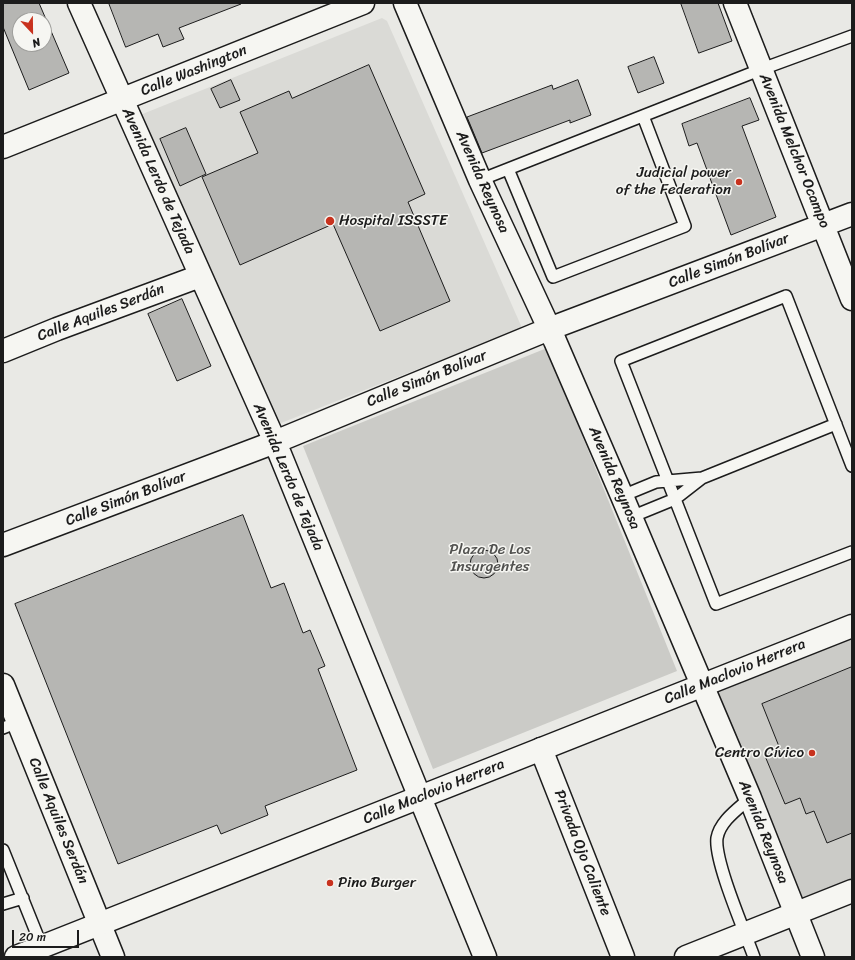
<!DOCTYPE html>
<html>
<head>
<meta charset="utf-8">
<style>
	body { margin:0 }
	#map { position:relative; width:855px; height:960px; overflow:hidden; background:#e9e9e5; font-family:Sriracha,sans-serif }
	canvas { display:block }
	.frame { position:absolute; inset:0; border:4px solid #1c1c1c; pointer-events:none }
	.north { position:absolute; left:12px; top:12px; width:40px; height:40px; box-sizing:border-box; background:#f6f6f2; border:1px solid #9f9f9c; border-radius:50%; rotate:158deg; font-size:11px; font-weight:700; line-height:16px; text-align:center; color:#1c1c1c }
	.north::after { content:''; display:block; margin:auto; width:14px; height:18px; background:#c8321e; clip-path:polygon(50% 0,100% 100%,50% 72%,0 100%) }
	.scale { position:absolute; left:12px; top:930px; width:67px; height:18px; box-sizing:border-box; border:2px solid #1c1c1c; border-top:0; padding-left:5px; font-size:12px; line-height:14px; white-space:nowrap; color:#1c1c1c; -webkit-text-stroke:3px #f6f6f2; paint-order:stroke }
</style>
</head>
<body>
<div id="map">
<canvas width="855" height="960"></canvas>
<div class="frame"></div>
<div class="north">N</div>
<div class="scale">20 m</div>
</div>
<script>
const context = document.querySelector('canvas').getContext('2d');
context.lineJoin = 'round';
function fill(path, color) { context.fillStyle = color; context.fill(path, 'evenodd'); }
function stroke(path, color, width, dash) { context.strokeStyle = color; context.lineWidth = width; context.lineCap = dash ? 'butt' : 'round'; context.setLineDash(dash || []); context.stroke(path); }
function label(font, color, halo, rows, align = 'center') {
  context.font = font + ' Sriracha,sans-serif'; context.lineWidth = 3; context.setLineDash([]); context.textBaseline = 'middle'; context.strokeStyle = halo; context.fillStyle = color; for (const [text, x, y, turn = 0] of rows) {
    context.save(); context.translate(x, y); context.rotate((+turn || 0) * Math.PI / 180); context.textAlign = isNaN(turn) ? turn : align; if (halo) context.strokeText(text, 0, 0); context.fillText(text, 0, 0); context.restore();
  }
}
fill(new Path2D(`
	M 382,18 L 387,21 L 522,328 L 281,423 L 273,421 L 140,115 Z`), '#dadad6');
fill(new Path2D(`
	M 547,348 L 677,671 L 433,769 L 303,446 Z
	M 852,637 L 852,883 L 802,903 L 716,693 Z`), '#cbcbc7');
const building = new Path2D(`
	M 3,3 L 39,3 L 69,73 L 29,90 L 3,27 ZM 20,20 L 44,20 L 44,44 L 20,44 Z
	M 109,3 L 240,3 L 241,4 L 179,28 L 184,39 L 163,47 L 158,34 L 126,47 Z
	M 681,3 L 718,3 L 732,41 L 699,53 Z
	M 654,57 L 664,83 L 638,93 L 628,67 Z
	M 369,65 L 425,194 L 408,202 L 450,301 L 380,331 L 333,224 L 240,265 L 202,177 L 258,153 L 240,112 L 289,91 L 292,98 Z
	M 231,80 L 240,100 L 220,108 L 211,89 Z
	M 578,80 L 591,115 L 570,123 L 570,120 L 482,153 L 467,117 L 552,85 L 553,89 Z
	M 750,98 L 759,120 L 742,126 L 776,217 L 731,235 L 697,143 L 689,146 L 682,124 Z
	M 186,128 L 206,174 L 180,186 L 160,139 Z
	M 182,299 L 211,366 L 177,381 L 148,314 Z
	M 243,515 L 271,588 L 284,583 L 303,633 L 310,630 L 325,666 L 318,669 L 357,770 L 265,806 L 268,815 L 221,834 L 217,825 L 118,864 L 15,604 Z
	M470 564a14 14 0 1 1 28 0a14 14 0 1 1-28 0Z
	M 852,667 L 852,833 L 827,843 L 814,811 L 806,814 L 800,798 L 785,804 L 765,756 L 780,749 L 762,704 Z`);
fill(building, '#b6b6b3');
stroke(building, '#1c1c1c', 1);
const lane = new Path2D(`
	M 508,169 L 553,277 L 685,226 L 643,116
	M 480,180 L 762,69 L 852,36
	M 852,466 L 786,296 L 621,361 L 716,604 L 852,552
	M 622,496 L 656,482 L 702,478
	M 631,517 L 675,499 L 702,478 L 836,424
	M 3,728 L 18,722
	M 750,798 C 738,809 720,821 717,838 C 714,861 745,932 754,957
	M 3,850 L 42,947
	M 3,904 L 23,898`);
const street = new Path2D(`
	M 79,3 L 275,442 L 485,957
	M 405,3 L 480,180 L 555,341 L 622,496 L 750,798 L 813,957
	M 735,3 L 852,299
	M 3,147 L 363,3
	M 3,351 L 57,329 L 200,276
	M 3,545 L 275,442 L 549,329 L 852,214
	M 3,685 L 113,957
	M 541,749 L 623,957`);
const secondary = new Path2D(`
	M 16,957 L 852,626
	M 686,957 L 852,891`);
stroke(lane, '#1c1c1c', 14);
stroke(street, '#1c1c1c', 25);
stroke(secondary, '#1c1c1c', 25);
stroke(lane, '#f6f6f2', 11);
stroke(street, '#f6f6f2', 22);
stroke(secondary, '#f6f6f2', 22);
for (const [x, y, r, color] of [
	[739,182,4,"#c8321e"],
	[330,221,5,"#c8321e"],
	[812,753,4,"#c8321e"],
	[330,883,4,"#c8321e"]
]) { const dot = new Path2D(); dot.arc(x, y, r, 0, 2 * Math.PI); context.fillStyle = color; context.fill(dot); stroke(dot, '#f6f6f2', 1.5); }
label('15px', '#1c1c1c', '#f6f6f2', [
	["Calle Washington",194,71,-22],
	["Avenida Melchor Ocampo",794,151,68],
	["Avenida Lerdo de Tejada",158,181,66],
	["Avenida Reynosa",482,182,66],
	["Calle Simón Bolívar",729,261,-21],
	["Calle Aquiles Serdán",101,313,-21],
	["Calle Simón Bolívar",427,379,-22],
	["Avenida Lerdo de Tejada",288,477,67],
	["Avenida Reynosa",614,478,67],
	["Calle Simón Bolívar",126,499,-21],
	["Calle Maclovio Herrera",735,672,-22],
	["Calle Maclovio Herrera",434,792,-22],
	["Calle Aquiles Serdán",58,821,68],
	["Avenida Reynosa",763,832,68],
	["Privada Ojo Caliente",582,853,69]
]);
label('15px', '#1c1c1c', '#f6f6f2', [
	["Judicial power",731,173],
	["of the Federation",731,190],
	["Hospital ISSSTE",339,221,"left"],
	["Centro Cívico",804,753],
	["Pino Burger",338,883,"left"]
], 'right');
label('15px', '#51514f', '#f6f6f2', [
	["Plaza De Los",490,550],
	["Insurgentes",490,567]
]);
</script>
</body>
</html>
